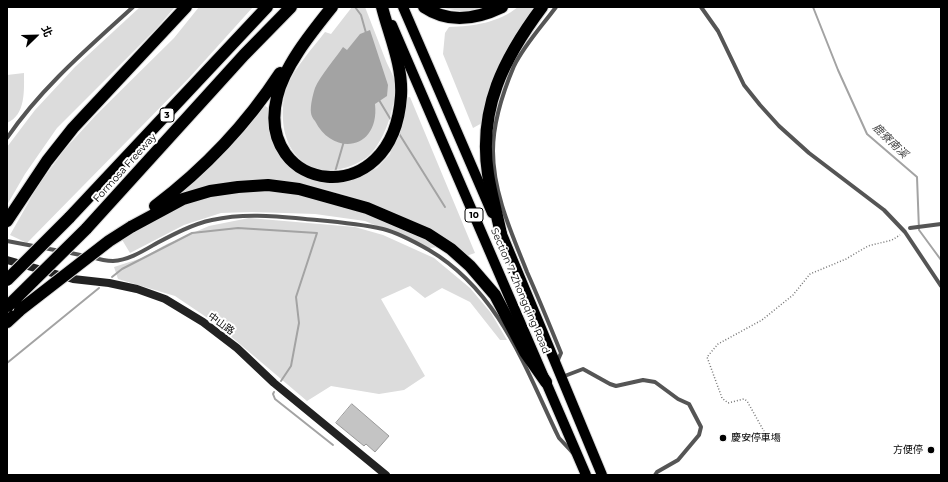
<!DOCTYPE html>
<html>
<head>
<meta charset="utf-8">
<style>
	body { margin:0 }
	#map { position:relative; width:948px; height:482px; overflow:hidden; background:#fff; font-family:Montserrat,"Noto Sans TC",sans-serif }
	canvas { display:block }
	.frame { position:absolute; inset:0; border:8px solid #000; pointer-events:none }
	.north { position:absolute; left:16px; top:16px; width:40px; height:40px; -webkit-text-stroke:3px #fff; paint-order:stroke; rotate:67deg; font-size:11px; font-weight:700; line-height:16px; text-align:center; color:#000 }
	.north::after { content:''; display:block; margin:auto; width:14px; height:18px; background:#000; clip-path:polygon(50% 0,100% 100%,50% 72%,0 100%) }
</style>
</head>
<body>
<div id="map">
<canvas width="948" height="482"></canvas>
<div class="frame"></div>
<div class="north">北</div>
</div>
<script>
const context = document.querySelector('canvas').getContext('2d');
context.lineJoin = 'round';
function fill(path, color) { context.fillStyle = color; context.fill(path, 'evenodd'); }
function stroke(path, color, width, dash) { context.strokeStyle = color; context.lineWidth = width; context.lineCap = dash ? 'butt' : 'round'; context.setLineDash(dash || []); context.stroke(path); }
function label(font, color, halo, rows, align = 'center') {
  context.font = font + ' Montserrat,"Noto Sans TC",sans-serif'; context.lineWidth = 4; context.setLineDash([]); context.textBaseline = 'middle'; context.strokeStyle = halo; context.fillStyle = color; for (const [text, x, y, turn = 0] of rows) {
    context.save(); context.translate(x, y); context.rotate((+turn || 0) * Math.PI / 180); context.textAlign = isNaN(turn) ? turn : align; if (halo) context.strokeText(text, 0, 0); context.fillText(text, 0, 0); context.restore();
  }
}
fill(new Path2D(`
	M 140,7 L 175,7 L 156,29 L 57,128 L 25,174 L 7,205 L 7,147 L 35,110 L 75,67 Z
	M 199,7 L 253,7 L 189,78 L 27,243 L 10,235 L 36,189 L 64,150 L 96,115 L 174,38 Z
	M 352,7 L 365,7 C 372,25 379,43 386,61 C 389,68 394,76 395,83 C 397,92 393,104 391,113 C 388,127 378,149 366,158 C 333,181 292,171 284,129 C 282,115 282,100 287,87 C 295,67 312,49 325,32 L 331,34 Z
	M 437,7 L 484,7 L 466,12 Z
	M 518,7 L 536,7 C 505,43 493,77 482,123 L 473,128 L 443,54 L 445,33 L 449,27 C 474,26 498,23 518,7 Z
	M 24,73 C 24,90 26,115 7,123 L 7,75 Z
	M 410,97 L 475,253 L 466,256 C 451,246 437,233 421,225 C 373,200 300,177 245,180 C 222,181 201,188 180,196 L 178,192 L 226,151 L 264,105 L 271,110 L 278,147 L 322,180 L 337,183 L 359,176 L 377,168 L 390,154 L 403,120 L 405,98 Z
	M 258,189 C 276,192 293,194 310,197 C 355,207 398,225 438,247 L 429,248 L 365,221 L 315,214 L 252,212 L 221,213 L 184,225 L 130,253 L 121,238 L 170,210 L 203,197 Z
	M 249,218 L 355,227 L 383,235 L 434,258 L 470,288 L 491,313 L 507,340 L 500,340 L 470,302 L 442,288 L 425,298 L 410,286 L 381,299 L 425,376 L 404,390 L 379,394 L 331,386 L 307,401 L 215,323 L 175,296 L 118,279 L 114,267 L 142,258 L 167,244 L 209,226 Z`), '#dcdcdc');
fill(new Path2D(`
	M 370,30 L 388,85 L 387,96 L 375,104 C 380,149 334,158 315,121 C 313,119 311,115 311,113 C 310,106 313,94 315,88 C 320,76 335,59 343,47 L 347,50 L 360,34 Z`), '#a3a3a3');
stroke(new Path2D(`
	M 355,7 L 361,15 L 366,33
	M 813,7 L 838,70 L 867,134 L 917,177 L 919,230 L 941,260
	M 379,100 L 391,120
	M 398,132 L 445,207
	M 335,172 L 344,141
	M 112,277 L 122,269 L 192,233 L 238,228 L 317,233 L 296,297 L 299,323 L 291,366 L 281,381
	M 7,363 L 99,288
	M 274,392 L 273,394 L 275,399 L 333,445`), '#a3a3a3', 2);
const building = new Path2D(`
	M 352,404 L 389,436 L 375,452 L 366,444 L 364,446 L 336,423 Z`);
fill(building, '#c4c4c4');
stroke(building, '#999', 1);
const primary = new Path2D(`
	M 403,7 L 492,213
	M 392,25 L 586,475
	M 499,227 L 602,475`);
const highway = new Path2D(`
	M 332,7 C 312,32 284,66 277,97 C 254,192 393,215 401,96 C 403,66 389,35 382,7
	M 424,7 C 449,24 477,19 502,7
	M 155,206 C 204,169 246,125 280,73
	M 69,218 L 267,7
	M 7,221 L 47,161 L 73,128 L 186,7
	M 131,227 L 183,199 L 210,191 L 238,187 L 268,185 L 299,189 L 367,208 L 428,234 L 451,249 L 470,266 L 495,295 L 525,352 L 546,382
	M 86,229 L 244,55 L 291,7
	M 501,234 C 497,214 491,194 488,174 C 478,108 504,58 542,7
	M 7,322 L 20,310`);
stroke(primary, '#dbdbdb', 12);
stroke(highway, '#dbdbdb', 14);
stroke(new Path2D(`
	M 770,442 L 747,401 L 744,399 L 728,403 L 722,398 L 707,357 L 718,344 L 762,320 L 793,295 L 810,274 L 846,259 L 868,246 L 892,240 L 900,235`), '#777', 1.5, [1, 2]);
stroke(new Path2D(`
	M 556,7 C 542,26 525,44 514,66 C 503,92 493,122 493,151 C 493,193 512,234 527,272 C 539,299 550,326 561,353 L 557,362
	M 701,7 L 718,31 L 744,85 L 760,105 L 779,126 L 809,153 L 884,210 L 905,232 L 941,286
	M 7,138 C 41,88 88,48 133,7
	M 910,228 L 941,224
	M 7,241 L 60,251
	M 66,252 L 85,256
	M 92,257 C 98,259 106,261 113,261 C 129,260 143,251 157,243 C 174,234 193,224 212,220 C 247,212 282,217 317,220 C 339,222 361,224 383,229 C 399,233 415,242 429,250 C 500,292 525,368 559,438 L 573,453
	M 562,377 L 583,369 L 610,384 L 616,386 L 643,380 L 655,382 L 678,399 L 689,404 L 701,427 L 699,435 L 678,460 L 657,472 L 655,475`), '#555', 4);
stroke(new Path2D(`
	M 7,260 L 73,279 L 109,283 L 137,289 L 165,299 L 203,322 L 237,348 L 274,383 L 386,475`), '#222', 8);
stroke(primary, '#000', 10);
stroke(highway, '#000', 12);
const highwayBridge = new Path2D(`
	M 7,280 L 69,218
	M 8,306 L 86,229
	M 20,310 L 109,241 L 131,227`);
stroke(highwayBridge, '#dbdbdb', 14, []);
stroke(highwayBridge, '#000', 12);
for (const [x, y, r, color] of [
	[723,438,4,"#000"],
	[931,450,4,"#000"]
]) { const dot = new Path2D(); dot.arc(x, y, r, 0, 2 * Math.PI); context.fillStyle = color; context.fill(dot); stroke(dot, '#fff', 1.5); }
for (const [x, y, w] of [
	[167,115,14],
	[474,215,18]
]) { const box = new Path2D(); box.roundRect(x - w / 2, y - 7, w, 14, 3); context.fillStyle = '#fff'; context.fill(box); stroke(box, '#000', 1); }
label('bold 9px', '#000', null, [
	["3",167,115],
	["10",474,215]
]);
label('10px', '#000', '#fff', [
	["Formosa Freeway",125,168,-48],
	["Section 7, Zhongqing Road",520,291,67],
	["中山路",221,324,36]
]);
label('10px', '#000', '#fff', [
	["慶安停車塲",731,438],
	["方便停",923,450,"right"]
], 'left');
label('italic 11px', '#444', '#fff', [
	["鹿寮南溪",890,141,44]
]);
</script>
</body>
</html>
